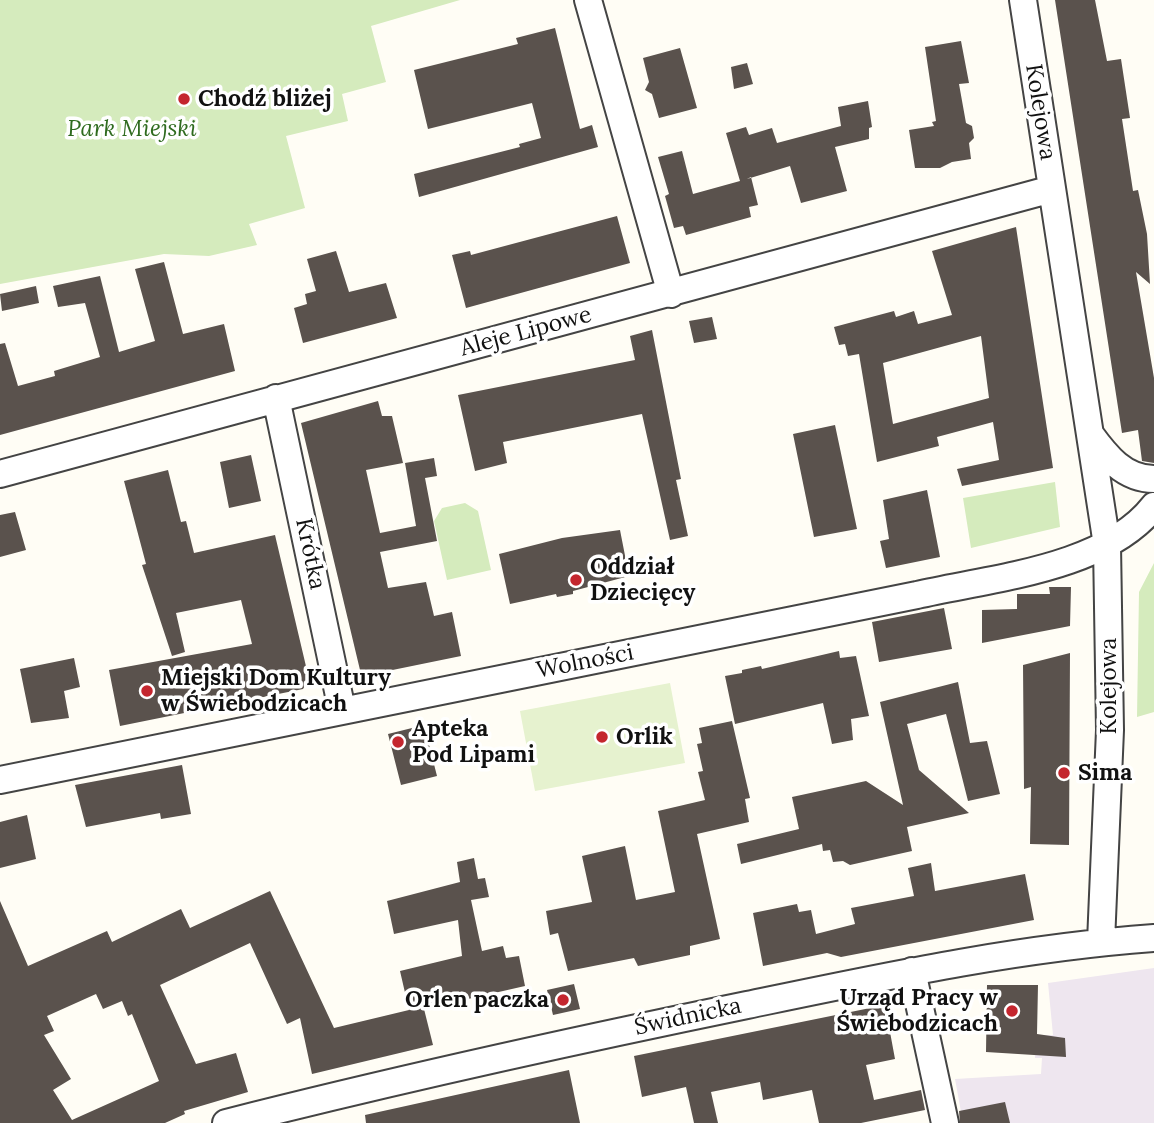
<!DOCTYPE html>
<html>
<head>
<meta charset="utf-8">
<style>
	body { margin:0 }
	canvas { display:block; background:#fffdf5 }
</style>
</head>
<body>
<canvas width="1154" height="1123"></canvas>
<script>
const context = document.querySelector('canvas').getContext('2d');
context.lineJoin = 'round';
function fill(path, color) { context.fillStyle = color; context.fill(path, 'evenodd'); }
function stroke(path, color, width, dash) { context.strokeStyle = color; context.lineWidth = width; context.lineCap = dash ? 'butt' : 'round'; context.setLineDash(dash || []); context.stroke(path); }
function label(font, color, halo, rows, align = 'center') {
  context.font = font + ' Lora,serif'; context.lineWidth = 7; context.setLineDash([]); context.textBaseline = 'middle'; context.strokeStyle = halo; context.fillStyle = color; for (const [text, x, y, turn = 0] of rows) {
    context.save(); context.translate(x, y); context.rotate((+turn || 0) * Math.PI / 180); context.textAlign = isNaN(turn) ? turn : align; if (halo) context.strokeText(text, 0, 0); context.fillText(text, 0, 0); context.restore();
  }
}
fill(new Path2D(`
	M 1154,968 L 1154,1123 L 963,1123 L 955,1079 L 1041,1074 L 1042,1058 L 1035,1058 L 1036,1035 L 1053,1035 L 1048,983 Z`), '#eee6ef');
fill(new Path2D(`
	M 0,0 L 460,0 L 371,26 L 386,82 L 342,94 L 348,121 L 286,136 L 305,208 L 249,224 L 257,245 L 209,256 L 164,254 L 0,284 Z
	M 1055,482 L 1060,527 L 971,548 L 963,498 Z
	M 465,503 L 478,511 L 491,570 L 447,580 L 434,521 L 442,508 Z
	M 1154,563 L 1154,712 L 1137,717 L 1139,592 Z`), '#d5ebbd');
fill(new Path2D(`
	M 670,683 L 685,763 L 535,791 L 520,711 Z`), '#e6f2cf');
fill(new Path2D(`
	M 1055,0 L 1095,0 L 1107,61 L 1121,59 L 1130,118 L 1122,119 L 1133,191 L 1138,190 L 1147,234 L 1150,284 L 1136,272 L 1154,378 L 1154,463 L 1142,461 L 1138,430 L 1122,433 Z
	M 555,28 L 580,129 L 592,125 L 598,147 L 419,197 L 414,174 L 520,147 L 519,144 L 541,138 L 532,103 L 428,129 L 414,70 L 518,44 L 516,38 Z
	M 961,41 L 969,83 L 959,84 L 966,123 L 972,126 L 974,138 L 969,143 L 971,159 L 952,162 L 940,168 L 915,168 L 909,130 L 934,126 L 932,122 L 936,121 L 925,47 Z
	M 680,48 L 697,108 L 659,118 L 652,94 L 645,90 L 649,82 L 643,58 Z
	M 747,63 L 753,84 L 734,89 L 731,67 Z
	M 868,101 L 872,127 L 869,128 L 869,139 L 835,147 L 847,191 L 801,203 L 790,166 L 747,179 L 751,177 L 758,205 L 749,207 L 751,217 L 686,235 L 683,226 L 674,228 L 665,196 L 669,194 L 658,157 L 682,151 L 693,194 L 740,181 L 726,133 L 746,127 L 749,135 L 772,128 L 777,143 L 841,126 L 838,107 Z
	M 617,216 L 630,263 L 466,308 L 452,255 L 470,251 L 471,255 Z
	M 1016,227 L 1053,468 L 962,486 L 957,469 L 999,460 L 993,422 L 937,437 L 939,446 L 877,462 L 859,354 L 848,356 L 845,344 L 839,345 L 834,327 L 894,311 L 896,317 L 914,311 L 918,324 L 952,315 L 932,251 ZM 981,336 L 989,398 L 893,424 L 883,363 Z
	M 336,251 L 349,292 L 386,283 L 397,318 L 303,343 L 294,308 L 307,304 L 305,294 L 316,291 L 307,259 Z
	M 164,262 L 183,334 L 224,324 L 235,371 L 0,435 L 0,344 L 5,343 L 18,386 L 55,376 L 54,371 L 100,357 L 85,303 L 58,307 L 53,286 L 100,276 L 119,352 L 155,341 L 135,269 Z
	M 36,286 L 39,303 L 2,311 L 0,294 Z
	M 712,317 L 717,339 L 694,343 L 689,321 Z
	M 652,330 L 681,479 L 676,480 L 688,536 L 670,540 L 642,414 L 503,442 L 507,463 L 475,471 L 458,395 L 635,360 L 630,336 Z
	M 378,401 L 382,416 L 392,416 L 403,463 L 366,470 L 380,533 L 416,526 L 405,463 L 434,458 L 437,476 L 425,478 L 437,541 L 380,552 L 388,588 L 426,582 L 434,616 L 452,612 L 461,656 L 368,675 L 360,670 L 301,423 Z
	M 835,425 L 857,529 L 814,537 L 793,434 Z
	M 251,455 L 261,501 L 229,508 L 220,462 Z
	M 168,470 L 181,522 L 186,521 L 194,553 L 275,535 L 309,679 L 303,689 L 120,726 L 109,670 L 252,644 L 241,600 L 176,613 L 185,652 L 172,656 L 142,565 L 146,564 L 124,481 Z
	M 927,490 L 940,557 L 886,568 L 880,541 L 889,539 L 883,500 Z
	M 15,512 L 26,550 L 0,557 L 0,515 Z
	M 620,530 L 629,576 L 573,591 L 573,594 L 557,597 L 556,594 L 510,604 L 499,554 L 562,538 Z
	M 1049,587 L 1071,587 L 1070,626 L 982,643 L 982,610 L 1017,609 L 1017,594 L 1050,594 Z
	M 944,608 L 952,649 L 879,662 L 872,622 Z
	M 839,651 L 840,658 L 856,656 L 869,716 L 851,719 L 853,740 L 832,744 L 823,703 L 735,724 L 725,676 L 742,673 L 742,670 L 761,666 L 762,669 Z
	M 1070,653 L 1069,845 L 1030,844 L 1031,787 L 1024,789 L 1023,665 Z
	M 74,658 L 80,687 L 64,691 L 69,718 L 31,723 L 20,669 Z
	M 958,682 L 970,743 L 987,741 L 1000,794 L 968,801 L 946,714 L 907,724 L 919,770 L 969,813 L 907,827 L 912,851 L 850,865 L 843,861 L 833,862 L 830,850 L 823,851 L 822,844 L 741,864 L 737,844 L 799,829 L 792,797 L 866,781 L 903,805 L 880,702 Z
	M 732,721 L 750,798 L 745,799 L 749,822 L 697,834 L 720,939 L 690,946 L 690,955 L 638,966 L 634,958 L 568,971 L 558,933 L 550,935 L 546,911 L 592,902 L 582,856 L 625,846 L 636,900 L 675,892 L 658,811 L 705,800 L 698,772 L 703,771 L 697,744 L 702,743 L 699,728 Z
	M 424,725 L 437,776 L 401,785 L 388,734 Z
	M 182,765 L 191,814 L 161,819 L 160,813 L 86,827 L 75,785 Z
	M 27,815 L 36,859 L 0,868 L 0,822 Z
	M 474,858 L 478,879 L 485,878 L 489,897 L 471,900 L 482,951 L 503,946 L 506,958 L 519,956 L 525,986 L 424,1009 L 433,1045 L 312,1074 L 300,1018 L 287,1024 L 250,943 L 160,985 L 196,1064 L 236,1053 L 248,1092 L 184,1111 L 185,1114 L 165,1123 L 0,1123 L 0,901 L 28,966 L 107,931 L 112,942 L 181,909 L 190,928 L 270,891 L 334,1028 L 409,1010 L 400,971 L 462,956 L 458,920 L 394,934 L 387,901 L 460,882 L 457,862 ZM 96,994 L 103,1009 L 122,1001 L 128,1016 L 132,1014 L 159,1081 L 72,1120 L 53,1090 L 71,1079 L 44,1035 L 54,1031 L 47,1016 Z
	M 931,863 L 935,891 L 1025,874 L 1034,920 L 841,957 L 827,953 L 763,966 L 753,913 L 797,904 L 799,912 L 811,910 L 816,934 L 855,924 L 851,908 L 914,896 L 908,868 Z
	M 574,984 L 580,1009 L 553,1015 L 547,990 Z
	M 987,985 L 1038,985 L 1037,1034 L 1065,1038 L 1066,1057 L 986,1052 Z
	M 885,1005 L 895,1059 L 866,1065 L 874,1100 L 921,1090 L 925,1110 L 861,1123 L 819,1123 L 812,1090 L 763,1100 L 760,1082 L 711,1092 L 718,1123 L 694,1123 L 686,1087 L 642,1097 L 634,1056 Z
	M 569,1070 L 580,1123 L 366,1123 L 365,1115 Z
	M 1005,1102 L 1010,1123 L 960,1123 L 959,1111 Z`), '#5a524d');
const minor = new Path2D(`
	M 588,0 L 671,294
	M 1023,0 L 1107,545 L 1110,730 L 1101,942
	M 276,398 L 342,710
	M 1090,434 C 1106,456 1124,479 1154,479
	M 0,474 L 1052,189
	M 0,780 L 917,595 C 991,578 1105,569 1154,506
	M 912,971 L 945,1123
	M 226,1123 C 399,1079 572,1041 747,1005 C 882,977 1016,948 1154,938`);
stroke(minor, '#444', 30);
stroke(minor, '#fff', 26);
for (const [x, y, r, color] of [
	[184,99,7,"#c4262e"],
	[576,580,7,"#c4262e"],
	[147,691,7,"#c4262e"],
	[602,737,7,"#c4262e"],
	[398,742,7,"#c4262e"],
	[1064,773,7,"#c4262e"],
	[563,1000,7,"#c4262e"],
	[1012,1011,7,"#c4262e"]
]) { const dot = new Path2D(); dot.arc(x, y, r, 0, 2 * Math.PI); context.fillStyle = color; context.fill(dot); stroke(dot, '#fff', 2.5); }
label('bold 23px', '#111', '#fff', [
	["Chodź bliżej",198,99],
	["Oddział",590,567],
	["Dziecięcy",590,593],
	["Miejski Dom Kultury",161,678],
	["w Świebodzicach",161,704],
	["Apteka",412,729],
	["Pod Lipami",412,755],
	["Orlik",616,737],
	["Sima",1078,773],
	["Urząd Pracy w",998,998,"right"],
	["Świebodzicach",998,1024,"right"],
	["Orlen paczka",549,1000,"right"]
], 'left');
label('23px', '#111', '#fff', [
	["Kolejowa",1040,112,81],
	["Aleje Lipowe",526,332,-15],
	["Krótka",310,554,78],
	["Wolności",585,662,-11],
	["Kolejowa",1109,686,-90],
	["Świdnicka",688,1017,-12]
]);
label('italic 23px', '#2f6b1f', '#fff', [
	["Park Miejski",132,129]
]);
</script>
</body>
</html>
